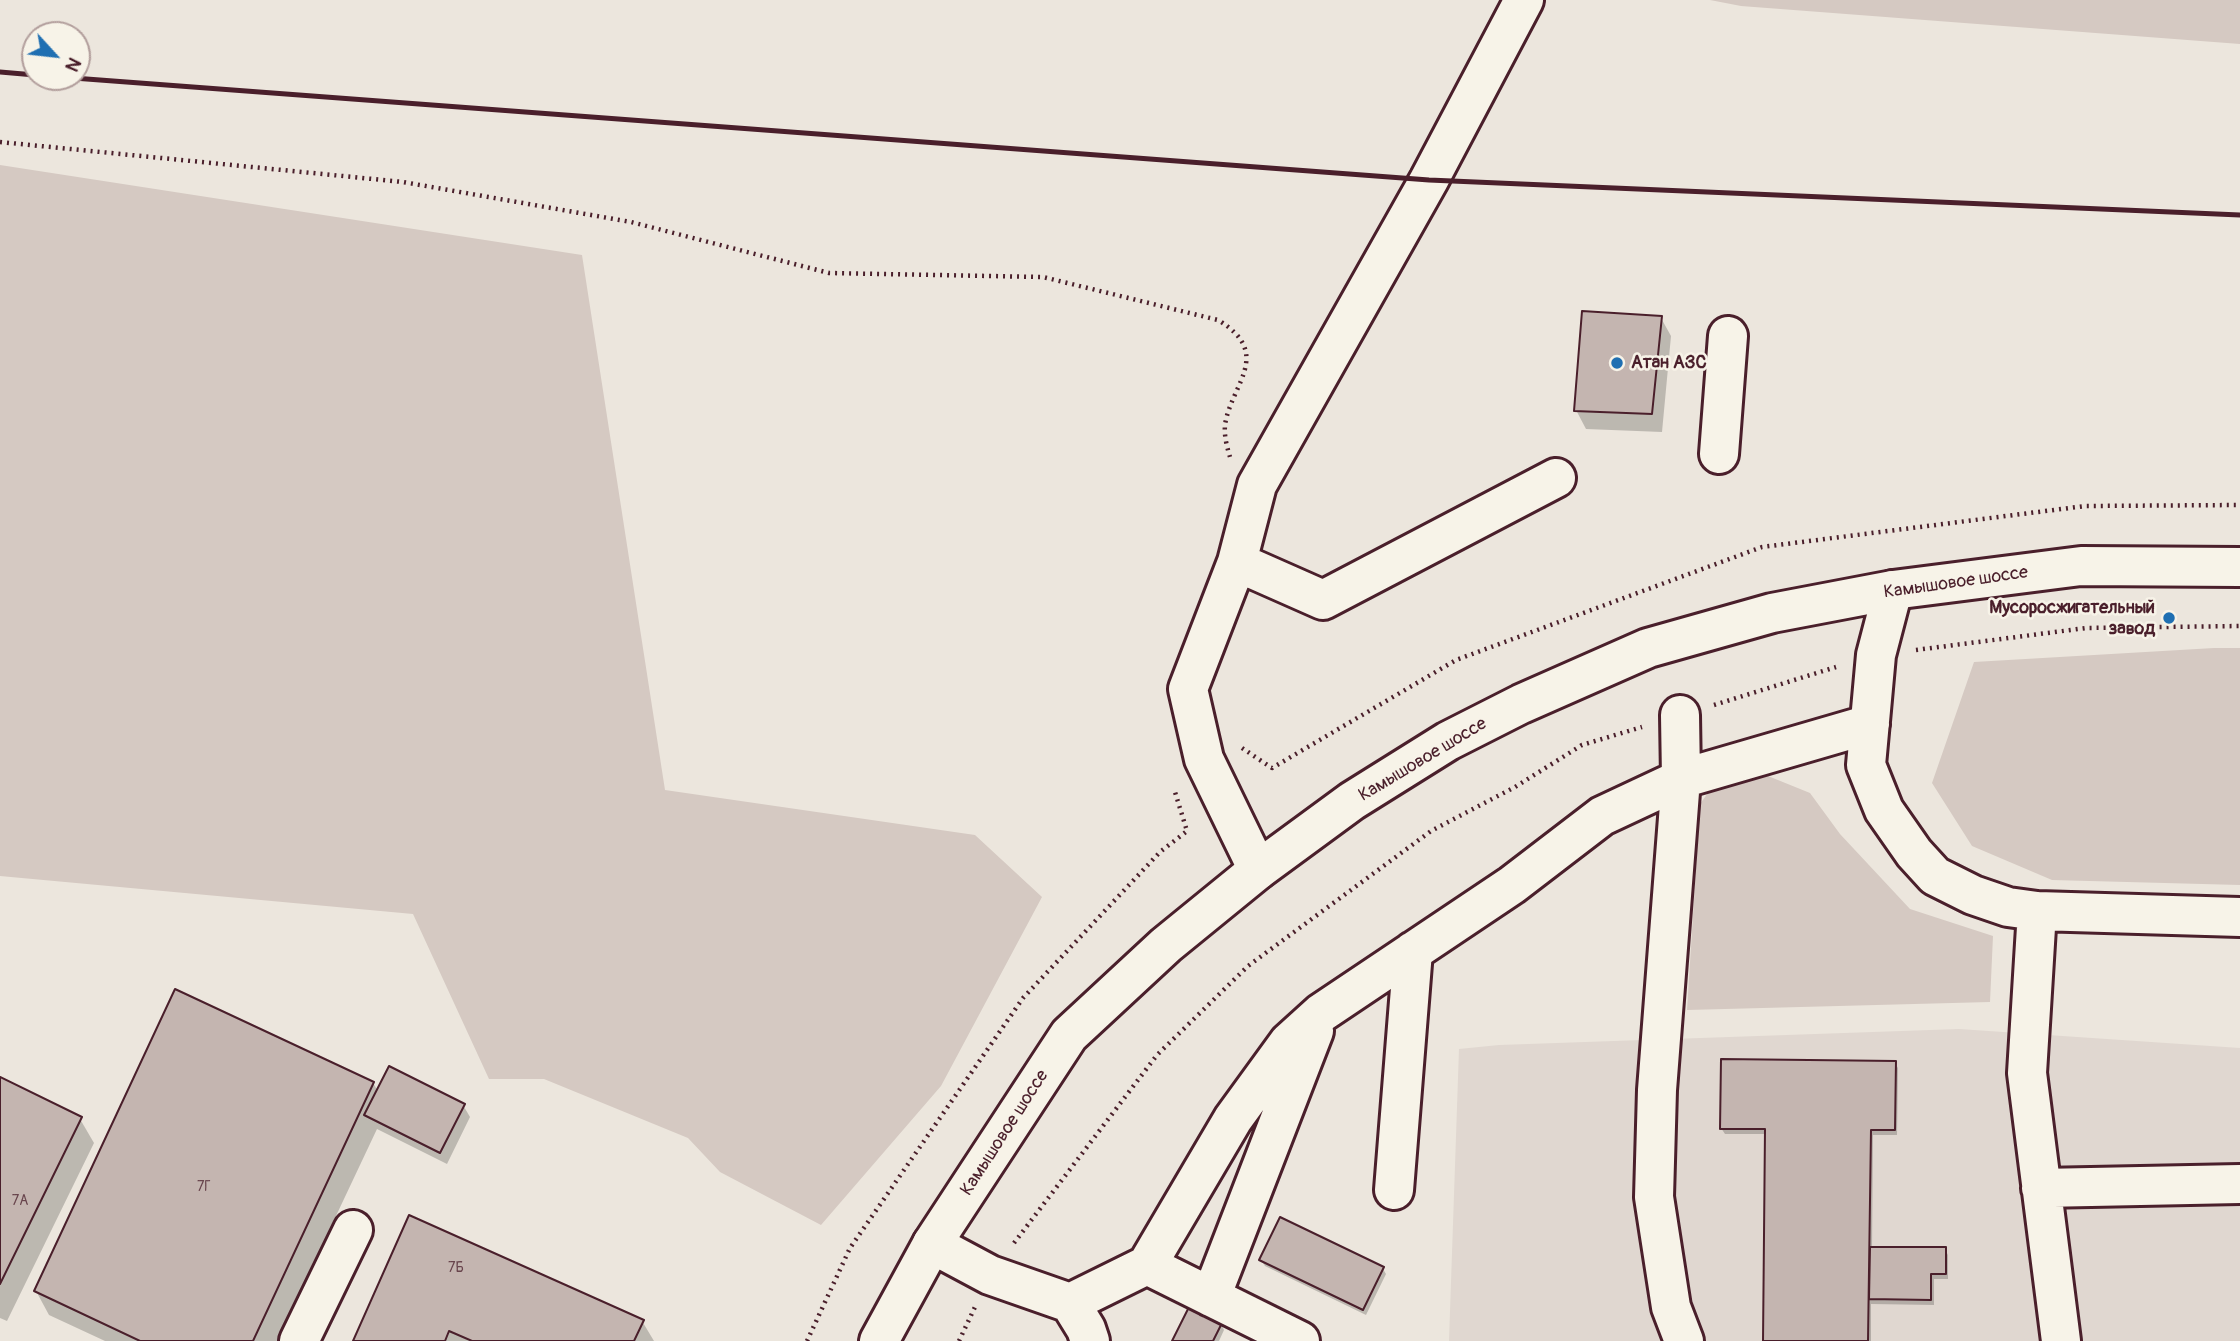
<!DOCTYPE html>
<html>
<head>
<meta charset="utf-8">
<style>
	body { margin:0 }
	#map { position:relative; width:2240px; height:1341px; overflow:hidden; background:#ece6dd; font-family:Pangolin,sans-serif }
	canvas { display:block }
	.north { position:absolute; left:21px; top:21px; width:70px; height:70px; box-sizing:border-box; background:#f7f3e8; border:2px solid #b29e9c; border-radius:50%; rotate:117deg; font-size:19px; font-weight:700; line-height:28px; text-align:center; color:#4a1f2b }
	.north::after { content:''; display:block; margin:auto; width:24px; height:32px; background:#1f6fb2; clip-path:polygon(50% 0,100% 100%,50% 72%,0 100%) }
</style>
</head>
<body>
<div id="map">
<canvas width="2240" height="1341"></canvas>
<div class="north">N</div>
</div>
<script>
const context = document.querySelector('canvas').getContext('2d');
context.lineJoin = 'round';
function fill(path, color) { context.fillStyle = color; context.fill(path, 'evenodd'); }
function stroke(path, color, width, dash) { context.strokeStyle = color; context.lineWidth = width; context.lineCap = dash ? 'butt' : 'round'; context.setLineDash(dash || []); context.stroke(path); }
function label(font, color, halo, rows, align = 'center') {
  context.font = font + ' Pangolin,sans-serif'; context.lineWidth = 5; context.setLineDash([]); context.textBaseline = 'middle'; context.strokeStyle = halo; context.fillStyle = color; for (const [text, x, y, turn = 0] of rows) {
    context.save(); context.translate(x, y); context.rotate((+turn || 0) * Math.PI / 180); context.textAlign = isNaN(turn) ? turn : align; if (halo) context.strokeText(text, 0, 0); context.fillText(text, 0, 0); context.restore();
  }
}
fill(new Path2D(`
	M 1959,1029 L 2240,1048 L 2240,1341 L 1449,1341 L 1459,1049 L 1499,1045 Z`), '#e0d7d0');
fill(new Path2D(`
	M 1710,0 L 2240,0 L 2240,44 L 1741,6 Z
	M 0,165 L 582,255 L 665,790 L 975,835 L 1042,897 L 941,1086 L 821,1225 L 720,1172 L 688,1138 L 544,1079 L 489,1079 L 413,914 L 0,876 Z
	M 2214,648 L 2240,648 L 2240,885 L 2052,880 L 1972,846 L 1932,783 L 1974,662 Z
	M 1768,776 L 1810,793 L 1840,834 L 1910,909 L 1993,936 L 1990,1002 L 1687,1010 L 1700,804 L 1710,790 Z`), '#d5c9c2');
fill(new Path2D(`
	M 1661,318 L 1671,336 L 1662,432 L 1586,429 L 1576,410 Z
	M 1895,1063 L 1898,1068 L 1897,1135 L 1873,1135 L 1872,1249 L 1945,1249 L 1948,1255 L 1948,1279 L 1934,1279 L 1934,1305 L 1871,1304 L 1871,1341 L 1764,1341 L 1767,1134 L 1725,1134 L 1721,1128 Z
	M 0,1079 L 80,1119 L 94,1143 L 7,1321 L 0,1318 Z
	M 373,1083 L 378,1091 L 463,1105 L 470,1117 L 447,1164 L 377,1129 L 277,1341 L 105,1341 L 49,1315 L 36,1291 Z
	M 410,1218 L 642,1321 L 654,1341 L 355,1341 Z
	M 1261,1260 L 1383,1269 L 1386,1274 L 1366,1315 L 1265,1266 Z
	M 1221,1324 L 1224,1330 L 1219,1341 L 1174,1341 Z`), '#0003');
const building = new Path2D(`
	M 1582,311 L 1662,316 L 1652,414 L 1574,411 Z
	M 175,989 L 374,1082 L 253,1341 L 140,1341 L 34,1291 Z
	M 1721,1059 L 1896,1061 L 1895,1130 L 1871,1130 L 1868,1341 L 1763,1341 L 1765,1129 L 1720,1129 Z
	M 389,1066 L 465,1104 L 440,1153 L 364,1115 Z
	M 0,1077 L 82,1117 L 0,1284 Z
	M 409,1215 L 644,1320 L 634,1341 L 472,1341 L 449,1331 L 445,1341 L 353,1341 Z
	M 1280,1217 L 1384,1267 L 1363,1310 L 1259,1260 Z
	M 1870,1247 L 1946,1247 L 1946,1274 L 1931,1274 L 1931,1300 L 1869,1299 Z
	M 1189,1307 L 1222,1323 L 1213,1341 L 1172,1341 Z`);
fill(building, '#c4b5b0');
stroke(building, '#4a1f2b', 2);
const minor = new Path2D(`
	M 1719,454 L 1728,336
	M 1237,562 L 1323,600 L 1556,478
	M 1893,590 L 1876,655 L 1866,765 L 1884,810 L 1914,853 L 1935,876 L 1973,895 L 2008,907 L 2037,911 L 2240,917
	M 1680,715 L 1681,779 L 1657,1090 L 1654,1197 L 1671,1307 L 1684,1341
	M 1258,870 L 1204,759 L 1188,689 L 1237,562 L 1257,485 L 1429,180 L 1524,0
	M 2037,911 L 2027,1073 L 2061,1341
	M 2041,1188 L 2240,1184
	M 1394,1190 L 1413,951
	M 932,1244 L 990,1275 L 1070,1303 L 1086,1329 L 1090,1341
	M 1147,1265 L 1300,1341
	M 1211,1297 L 1314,1031
	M 1070,1303 L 1147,1265 L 1233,1119 L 1289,1042 L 1321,1013 L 1512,885 L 1602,816 L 1681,779 L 1870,724
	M 299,1341 L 353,1230`);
const major = new Path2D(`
	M 879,1341 L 932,1244 L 1069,1035 L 1166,945 L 1258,870 L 1352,801 L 1448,741 L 1521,704 L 1648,648 L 1772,613 L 1893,590 L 2081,566 L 2240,567`);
stroke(minor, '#4a1f2b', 44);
stroke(major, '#4a1f2b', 44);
stroke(new Path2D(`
	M 0,142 L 403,182 L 631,222 L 829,273 L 1043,277 L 1218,320 C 1274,354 1231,384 1225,425 C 1224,436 1227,447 1230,457
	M 1916,650 L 2086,628 L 2240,626
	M 1714,705 L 1836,667
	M 1242,748 L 1272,768 L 1456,660 L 1762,547 L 2085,506 L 2240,505
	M 1014,1243 L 1157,1055 L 1248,966 L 1431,831 L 1515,787 L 1582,745 L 1642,727
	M 807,1341 L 850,1248 L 1023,998 L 1160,852 L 1187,831 L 1175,792
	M 959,1341 L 975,1307`), '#4a1f2b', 4.5, [2, 5]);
stroke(minor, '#f7f3e8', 38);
stroke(major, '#f7f3e8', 38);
stroke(new Path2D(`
	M 0,72 L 35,75
	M 60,77 L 1429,180 L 2240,215`), '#4a1f2b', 5);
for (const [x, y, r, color] of [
	[1617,363,7,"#1f6fb2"],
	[2169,618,7,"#1f6fb2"]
]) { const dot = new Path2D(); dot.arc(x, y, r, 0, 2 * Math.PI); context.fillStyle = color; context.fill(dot); stroke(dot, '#f7f3e8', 2.5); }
label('14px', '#68444c', null, [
	["7Г",204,1187],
	["7А",20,1201],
	["7Б",456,1268]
]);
label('bold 18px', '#4a1f2b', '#f7f3e8', [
	["Атан АЗС",1631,363],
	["Мусоросжигательный",2155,608,"right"],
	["завод",2155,629,"right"]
], 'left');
label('18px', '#4a1f2b', '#f7f3e8', [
	["Камышовое шоссе",1956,583,-8],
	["Камышовое шоссе",1423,760,-31],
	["Камышовое шоссе",1005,1133,-57]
]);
</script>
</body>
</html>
